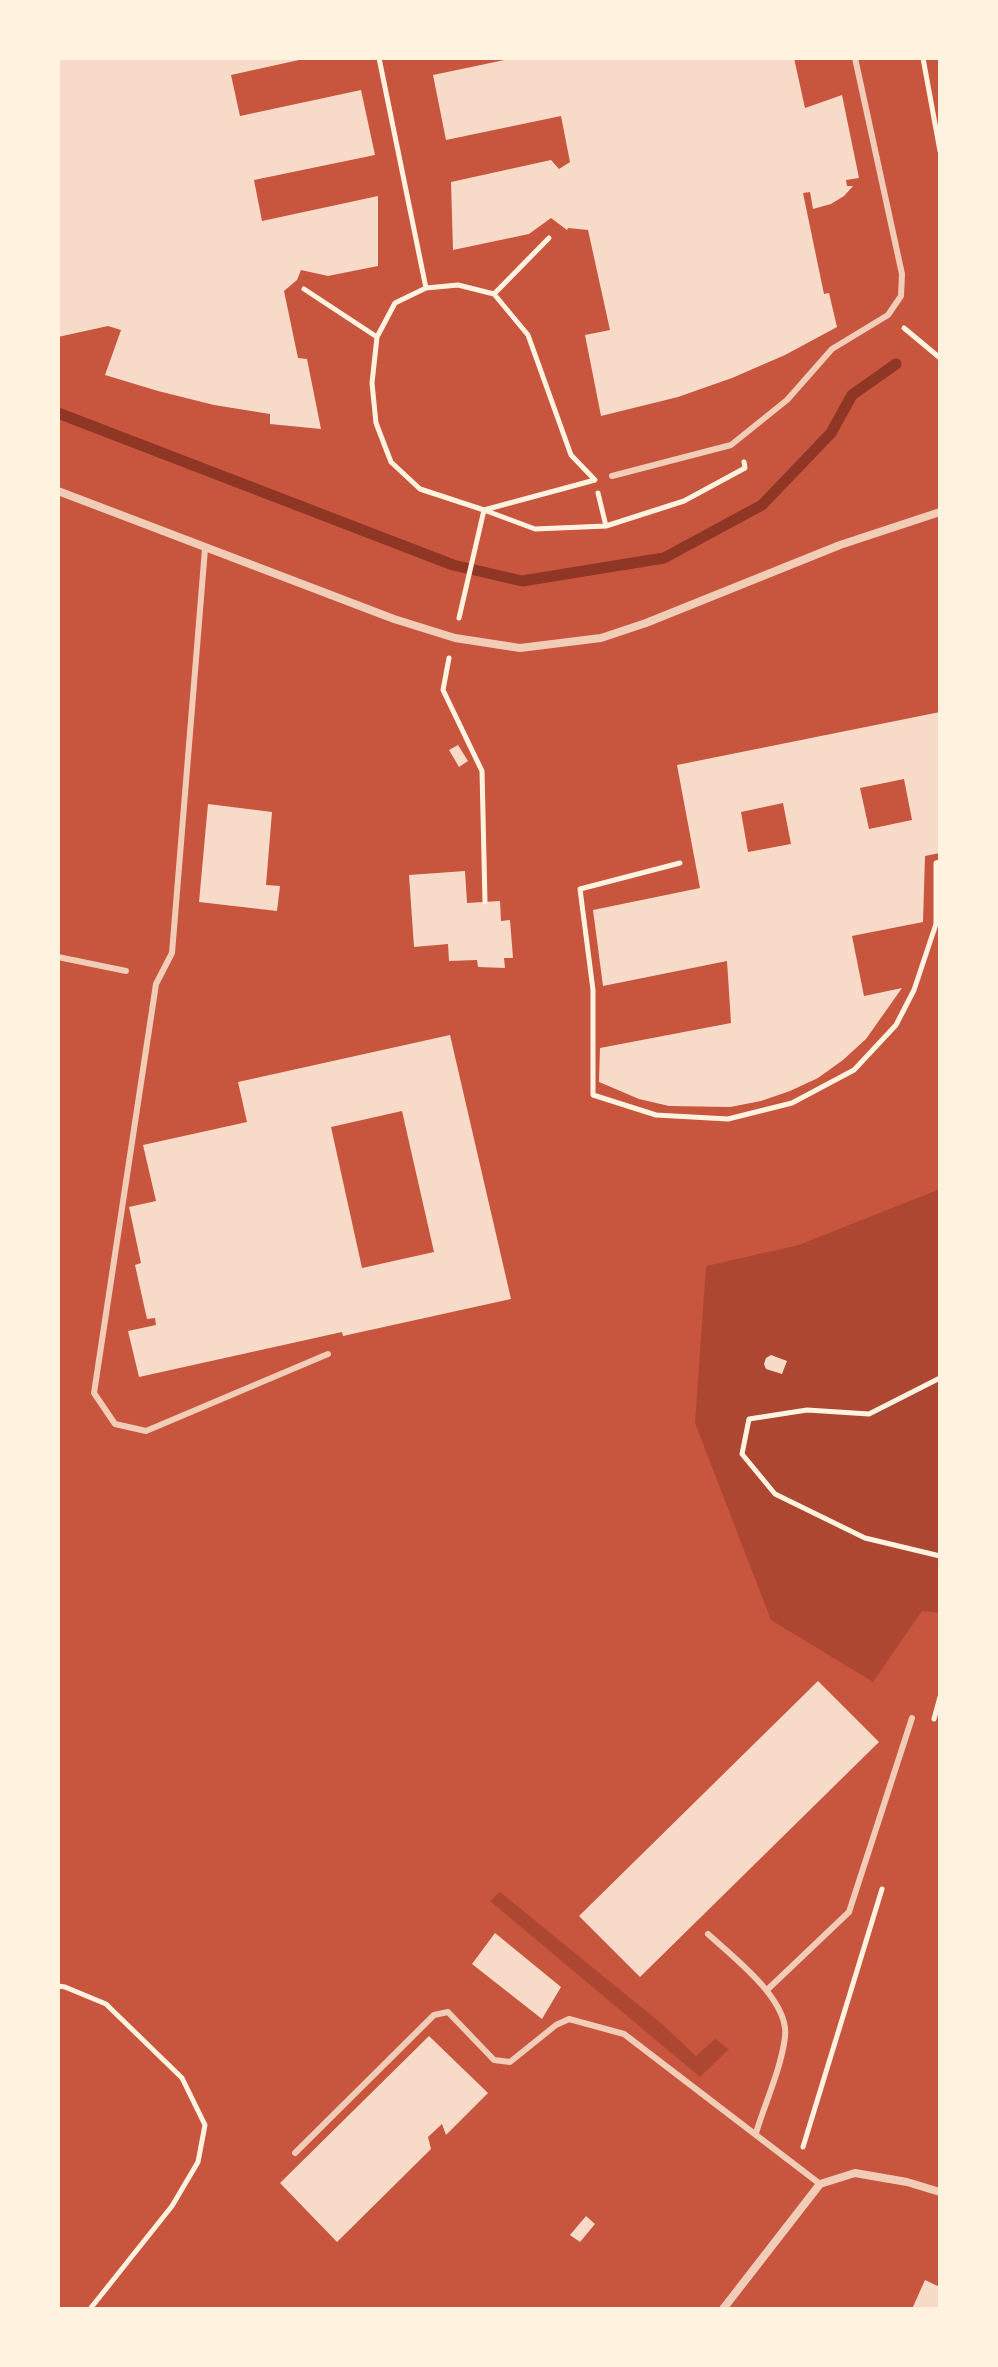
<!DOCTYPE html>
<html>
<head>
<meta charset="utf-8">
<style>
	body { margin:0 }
	#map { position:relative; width:998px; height:2367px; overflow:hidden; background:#c8553d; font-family:"PT Sans Narrow",sans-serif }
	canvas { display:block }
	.frame { position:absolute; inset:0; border:60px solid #fff3e0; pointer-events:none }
</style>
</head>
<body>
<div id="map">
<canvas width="998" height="2367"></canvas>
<div class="frame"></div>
</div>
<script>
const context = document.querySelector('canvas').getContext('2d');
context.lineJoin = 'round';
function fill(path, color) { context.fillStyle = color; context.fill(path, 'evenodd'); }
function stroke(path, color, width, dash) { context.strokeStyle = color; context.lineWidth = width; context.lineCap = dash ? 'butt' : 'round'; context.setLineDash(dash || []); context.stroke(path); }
fill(new Path2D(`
	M 940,1189 L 940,1613 L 922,1611 L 873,1682 L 771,1620 L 695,1423 L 706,1266 L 799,1245 Z
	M 500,1892 L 662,2024 L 696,2056 L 715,2039 L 729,2049 L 700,2077 L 490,1901 Z`), '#ae4732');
stroke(new Path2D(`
	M 58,413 L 453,565 L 522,581 L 664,558 L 762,505 L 831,433 L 852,395 L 896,364`), '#8f3625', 11);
fill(new Path2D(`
	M 58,58 L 308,58 L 231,75 L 240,116 L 361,90 L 375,155 L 254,180 L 262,221 L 378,196 L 378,266 L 328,276 L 301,270 L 297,280 L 284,291 L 298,358 L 307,359 L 321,429 L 270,424 L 270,414 L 214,405 L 158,391 L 105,375 L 121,330 L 108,326 L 58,337 Z
	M 514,58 L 794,58 L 805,108 L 842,95 L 859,178 L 846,180 L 847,186 L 853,186 L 844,196 L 831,204 L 813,209 L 810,192 L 803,193 L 824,294 L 829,293 L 837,327 L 785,355 L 732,378 L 678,397 L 601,416 L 585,335 L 610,330 L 588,230 L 568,228 L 567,230 L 551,218 L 529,234 L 453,250 L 451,182 L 551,160 L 559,169 L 570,162 L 561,116 L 446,140 L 433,75 Z
	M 940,712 L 940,853 L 925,856 L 923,922 L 852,936 L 864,996 L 902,988 L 866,1039 L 843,1060 L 818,1078 L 790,1091 L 761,1101 L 730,1107 L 669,1106 L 639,1099 L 599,1082 L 600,1048 L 731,1023 L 727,961 L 603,986 L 593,910 L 700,888 L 677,765 ZM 904,779 L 912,820 L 869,829 L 860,788 ZM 783,803 L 791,844 L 748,852 L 741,812 Z
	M 458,745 L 468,761 L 459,767 L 449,750 Z
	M 208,804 L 272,812 L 266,885 L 280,886 L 277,911 L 199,902 Z
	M 465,871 L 467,903 L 500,901 L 501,921 L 510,920 L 513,958 L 504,958 L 505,968 L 478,967 L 477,960 L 449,961 L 448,944 L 414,947 L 409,875 Z
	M 450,1035 L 511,1299 L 343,1336 L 342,1332 L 139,1377 L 128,1331 L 156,1325 L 155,1318 L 147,1319 L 135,1265 L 141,1263 L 129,1207 L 156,1201 L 143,1145 L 247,1122 L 238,1082 ZM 402,1111 L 434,1252 L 362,1268 L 331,1127 Z
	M 771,1355 L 787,1361 L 782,1374 L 766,1369 L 764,1364 L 766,1358 Z
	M 818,1681 L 879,1742 L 640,1977 L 579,1916 Z
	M 495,1933 L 561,1987 L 542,2019 L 472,1964 Z
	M 429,2036 L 488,2093 L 446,2135 L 442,2124 L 428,2137 L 431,2149 L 337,2242 L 280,2183 Z
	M 586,2216 L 595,2224 L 580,2242 L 570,2235 Z
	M 925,2280 L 940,2287 L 940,2309 L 912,2309 Z`), '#f7dbc8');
stroke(new Path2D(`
	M 379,58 L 426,288
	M 923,58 L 940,151
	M 458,285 L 494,294 L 528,335 L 571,455 L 595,480 L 484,510 L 420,489 L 391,462 L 376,423 L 372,383 L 377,337 L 395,303 L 426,288 Z
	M 304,289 L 377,337
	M 494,294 L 549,238
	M 904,328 L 940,358
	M 598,493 L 606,526
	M 459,618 L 484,510 L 535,529 L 606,526 L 684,501 L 745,468 L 744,462
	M 449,658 L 443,690 L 482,771 L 485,902
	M 680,863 L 580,889 L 593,990 L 593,1095 L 656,1115 L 728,1119 L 792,1103 L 854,1070 L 896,1025 L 914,990 L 936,924 L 936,863 L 940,862
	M 940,1378 L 869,1414 L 807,1410 L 749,1419 L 742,1454 L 775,1494 L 865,1538 L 940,1556
	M 934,1719 L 940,1697
	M 58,1986 L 65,1987 L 106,2004 L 182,2078 L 205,2125 L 198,2162 L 172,2206 L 90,2309
	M 803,2147 L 882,1889`), '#fff3e0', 5);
stroke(new Path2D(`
	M 612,476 L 731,445 L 787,400 L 832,349 L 888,315 L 901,296 L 902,274 L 855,58
	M 205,549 L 172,953 L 156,984 L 94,1393 L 115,1424 L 146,1431 L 328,1354
	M 58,957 L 126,971
	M 708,1934 C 733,1957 790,2000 785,2037 C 781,2069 765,2103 756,2133
	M 767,1990 L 849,1912 L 912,1718
	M 295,2153 L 434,2015 L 448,2012 L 494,2060 L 510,2062 L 556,2025 L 569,2019 L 624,2034 L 820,2184`), '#f1ccb7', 6);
stroke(new Path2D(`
	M 58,491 L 394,619 L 455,638 L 520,648 L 601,638 L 646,623 L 840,545 L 940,512
	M 723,2309 L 820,2184 L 855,2173 L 907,2182 L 940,2192`), '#f1ccb7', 8);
</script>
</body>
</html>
